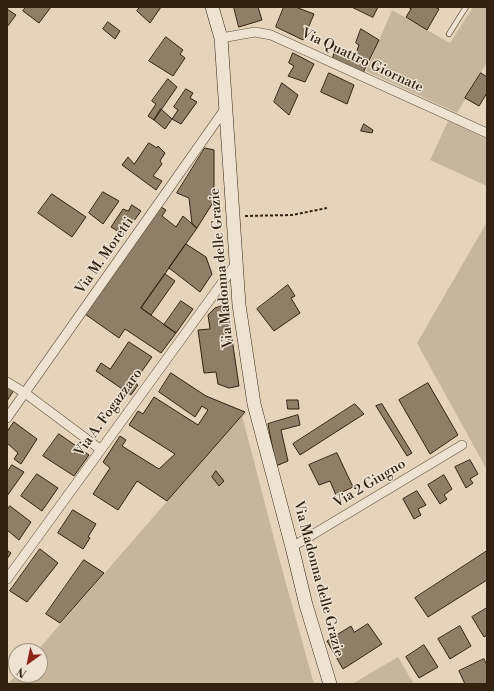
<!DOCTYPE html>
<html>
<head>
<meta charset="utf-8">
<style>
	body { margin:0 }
	#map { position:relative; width:494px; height:691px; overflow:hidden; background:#e5d4ba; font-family:"Libre Bodoni",serif }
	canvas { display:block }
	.frame { position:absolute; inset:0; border:8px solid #312210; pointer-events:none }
	.north { position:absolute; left:8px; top:643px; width:40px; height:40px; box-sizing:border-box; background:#eee3d2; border:1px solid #a29684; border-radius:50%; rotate:213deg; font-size:11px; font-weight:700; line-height:16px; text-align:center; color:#312210 }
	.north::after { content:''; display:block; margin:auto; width:14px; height:18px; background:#8f2418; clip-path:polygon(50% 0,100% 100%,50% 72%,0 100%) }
</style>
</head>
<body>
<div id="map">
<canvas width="494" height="691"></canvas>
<div class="frame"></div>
<div class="north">N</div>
</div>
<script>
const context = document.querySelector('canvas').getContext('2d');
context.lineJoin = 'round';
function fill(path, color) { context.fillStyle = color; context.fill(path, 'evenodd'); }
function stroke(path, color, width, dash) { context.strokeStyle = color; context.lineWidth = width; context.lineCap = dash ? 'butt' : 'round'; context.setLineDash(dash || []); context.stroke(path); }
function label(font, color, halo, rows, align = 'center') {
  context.font = font + ' "Libre Bodoni",serif'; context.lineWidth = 3; context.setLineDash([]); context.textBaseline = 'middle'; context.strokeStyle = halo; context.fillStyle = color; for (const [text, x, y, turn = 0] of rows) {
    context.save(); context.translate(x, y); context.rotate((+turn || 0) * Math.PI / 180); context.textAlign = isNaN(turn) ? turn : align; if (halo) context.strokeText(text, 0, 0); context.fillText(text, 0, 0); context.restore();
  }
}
fill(new Path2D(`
	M 473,7 L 487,7 L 487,65 L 486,64 L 457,113 L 366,71 L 392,10 L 450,43 Z
	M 448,121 L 487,139 L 487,186 L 430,160 Z
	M 487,222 L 487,470 L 417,343 Z
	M 242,415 L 279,558 L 314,684 L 8,684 L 16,675 L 40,675 L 40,651 L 37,651 Z
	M 398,657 L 414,684 L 352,684 Z`), '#c6b69d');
const building = new Path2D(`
	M 26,7 L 51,7 L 39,23 L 23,11 Z
	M 140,7 L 161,7 L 150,23 L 137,11 Z
	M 234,7 L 258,7 L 262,20 L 239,27 Z
	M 284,7 L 298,7 L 298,8 L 314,14 L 303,40 L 276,27 Z
	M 352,7 L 378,7 L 373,17 Z
	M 408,7 L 435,7 L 439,9 L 427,30 L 406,17 L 411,9 Z
	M 7,9 L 16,15 L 7,27 Z
	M 108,22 L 120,31 L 115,39 L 103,29 Z
	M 361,29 L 379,40 L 363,73 L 332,60 L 336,46 L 355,56 L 359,45 L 356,43 Z
	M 166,37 L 183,50 L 180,54 L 185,58 L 173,76 L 149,61 Z
	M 293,53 L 314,64 L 305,82 L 288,76 L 294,66 L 289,63 Z
	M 329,73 L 354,85 L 347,104 L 321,92 Z
	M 481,73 L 487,77 L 487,93 L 479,106 L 465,98 Z
	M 168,79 L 177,87 L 154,120 L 148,116 L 156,104 L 152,101 Z
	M 282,83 L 298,95 L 289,115 L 274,102 Z
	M 186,89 L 193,93 L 190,98 L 197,102 L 181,124 L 172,119 L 178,110 L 174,107 Z
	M 161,109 L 172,119 L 165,129 L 154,120 Z
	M 364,124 L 373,130 L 372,133 L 361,131 Z
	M 149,143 L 157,148 L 158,146 L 165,153 L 160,161 L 162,164 L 153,176 L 162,181 L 156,190 L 122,165 L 128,157 L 134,164 Z
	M 205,148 L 214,150 L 214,201 L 197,228 L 192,224 L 189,198 L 177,193 Z
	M 103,192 L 119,201 L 103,224 L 89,213 Z
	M 52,194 L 86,217 L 72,237 L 38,213 Z
	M 132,205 L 141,211 L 124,235 L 111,227 L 123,209 L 128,211 Z
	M 161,207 L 166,210 L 162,216 L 176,227 L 183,216 L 197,228 L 141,308 L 176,333 L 161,353 L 125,329 L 119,338 L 85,314 Z
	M 186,244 L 206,257 L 212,274 L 200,292 L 169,268 Z
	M 165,274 L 175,281 L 151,315 L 141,308 Z
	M 288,285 L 295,296 L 291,298 L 300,313 L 274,331 L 257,309 Z
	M 181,301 L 193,309 L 176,333 L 164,325 Z
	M 227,305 L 239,386 L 229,388 L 218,384 L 216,372 L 204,373 L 198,330 L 210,329 L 208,315 L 215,308 Z
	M 129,342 L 152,357 L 134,382 L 138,385 L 131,395 L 96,371 L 101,363 L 110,369 Z
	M 171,373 L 206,396 L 245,412 L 167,501 L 137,481 L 118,510 L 93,494 L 110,468 L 103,462 L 120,436 L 126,440 L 122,446 L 159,469 L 175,454 L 129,425 L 138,411 L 143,414 L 154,397 L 198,425 L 208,410 L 202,406 L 195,417 L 159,392 Z
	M 428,383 L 458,435 L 430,454 L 399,400 Z
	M 7,386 L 14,390 L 7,401 Z
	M 287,400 L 298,400 L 299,409 L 288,409 Z
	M 355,404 L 364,414 L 300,455 L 293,444 Z
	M 382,404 L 412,453 L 407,456 L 376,406 Z
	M 298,415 L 300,425 L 281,430 L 288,461 L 276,466 L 268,424 Z
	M 14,422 L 37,439 L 21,464 L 14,459 L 18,453 L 7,443 L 7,432 Z
	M 59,434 L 89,455 L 74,476 L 43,456 Z
	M 337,453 L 353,487 L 336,495 L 330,481 L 319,485 L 309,465 Z
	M 470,460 L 478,474 L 470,479 L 473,483 L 466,488 L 455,467 Z
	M 12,465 L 24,472 L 7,496 L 7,473 Z
	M 216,471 L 224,481 L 219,486 L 212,477 Z
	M 37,474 L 58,488 L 42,511 L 21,496 Z
	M 444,475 L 452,489 L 444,495 L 447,499 L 440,504 L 428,485 Z
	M 417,491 L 426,505 L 418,509 L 421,515 L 414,519 L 403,499 Z
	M 10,506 L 31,522 L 19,540 L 7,530 L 7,511 Z
	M 73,510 L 96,524 L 88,537 L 90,538 L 83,549 L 58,533 Z
	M 40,549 L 58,563 L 27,602 L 10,591 Z
	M 7,550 L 11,553 L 7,559 Z
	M 487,551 L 487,580 L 428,617 L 415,598 Z
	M 84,560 L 104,573 L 60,623 L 46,614 Z
	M 487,608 L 487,635 L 484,637 L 472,617 Z
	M 368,624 L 382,644 L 343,669 L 327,641 L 351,626 L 354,632 Z
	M 460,626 L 471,646 L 450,659 L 438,639 Z
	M 424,645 L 438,667 L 419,678 L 406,657 Z
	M 484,659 L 487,665 L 487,683 L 484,684 L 465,684 L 459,671 Z`);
fill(building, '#8f7f68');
stroke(building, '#312210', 1);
const lane = new Path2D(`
	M 449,34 L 466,7`);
const street = new Path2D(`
	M 221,38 L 255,32 L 271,35 L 487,133
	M 7,382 L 25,393 L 100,449
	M 7,418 L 225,109
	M 292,547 L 462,445
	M 7,579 L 235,265`);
const secondary = new Path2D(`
	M 212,7 L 221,38 L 239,305 L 254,404 L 292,547 L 306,605 L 330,684`);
stroke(lane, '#5e4e3a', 6);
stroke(street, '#5e4e3a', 10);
stroke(secondary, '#312210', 14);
stroke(new Path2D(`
	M 245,216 L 292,215 L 327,208`), '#312210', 2, [3, 2]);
stroke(lane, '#eee3d2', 4.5);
stroke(street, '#eee3d2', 9);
stroke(secondary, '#eee3d2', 13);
label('14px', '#312210', '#eee3d2', [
	["Via Quattro Giornate",362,61,25],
	["Via M. Moretti",105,256,-55],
	["Via Madonna delle Grazie",222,268,-95],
	["Via A. Fogazzaro",109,413,-54],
	["Via 2 Giugno",370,484,-31],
	["Via Madonna delle Grazie",318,579,75]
]);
</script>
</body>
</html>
